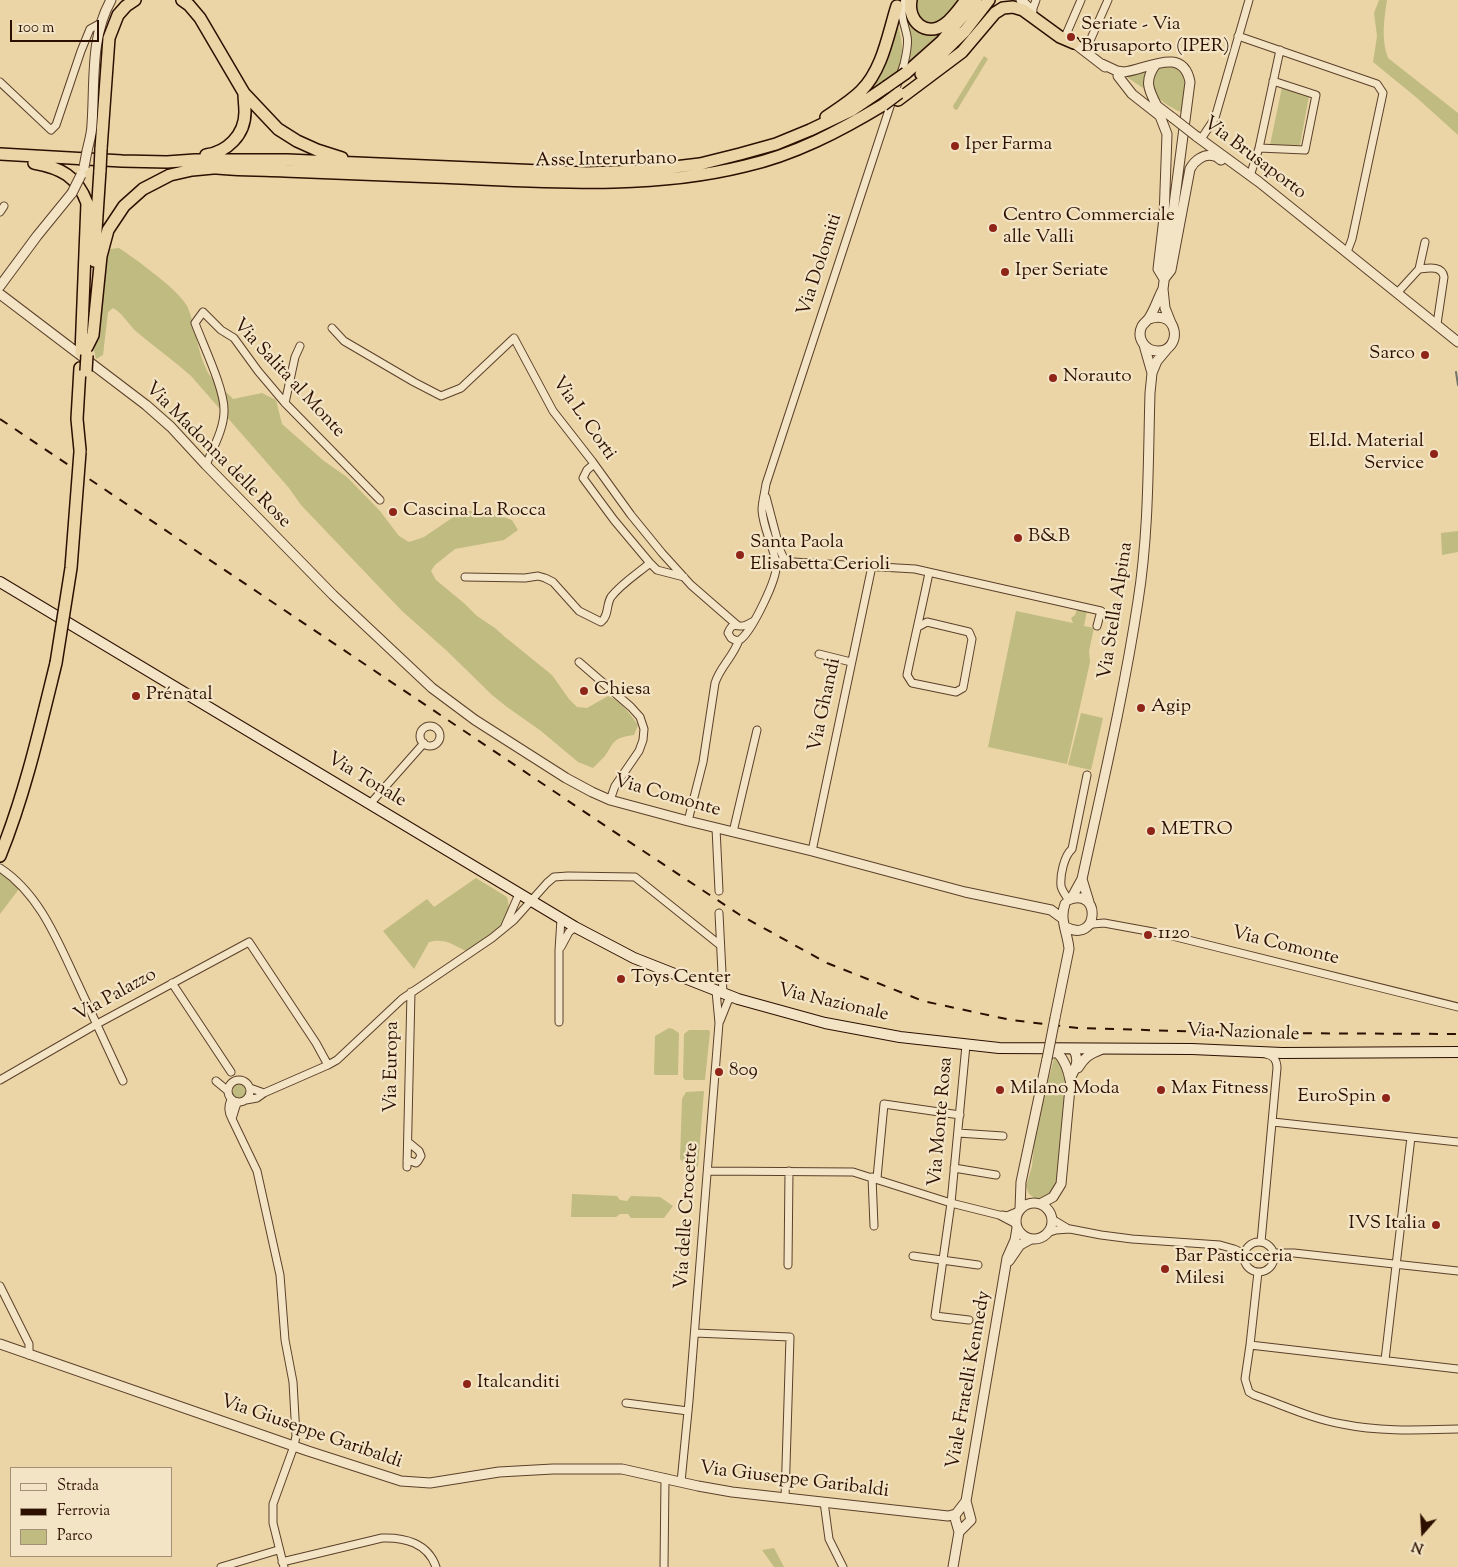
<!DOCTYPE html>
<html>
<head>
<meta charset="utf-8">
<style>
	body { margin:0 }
	#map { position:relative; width:1458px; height:1567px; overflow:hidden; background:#ebd5a6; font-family:"Sorts Mill Goudy",serif }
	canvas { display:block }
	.legend { position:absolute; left:10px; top:1467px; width:162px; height:90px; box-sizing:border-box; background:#f2e4c5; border:1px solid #a38f76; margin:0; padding:6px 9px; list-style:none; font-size:15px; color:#2d0f00 }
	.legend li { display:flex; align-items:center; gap:10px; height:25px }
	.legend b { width:25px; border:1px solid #a38f76 }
	.north { position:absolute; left:1398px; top:1507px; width:50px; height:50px; -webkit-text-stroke:4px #f2e4c5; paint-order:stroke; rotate:199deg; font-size:14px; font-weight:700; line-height:20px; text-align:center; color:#2d0f00 }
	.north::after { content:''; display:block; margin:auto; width:18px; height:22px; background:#2d0f00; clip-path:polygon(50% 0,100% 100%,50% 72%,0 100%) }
	.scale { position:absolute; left:10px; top:20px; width:89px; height:22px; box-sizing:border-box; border:2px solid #2d0f00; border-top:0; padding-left:6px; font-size:15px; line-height:18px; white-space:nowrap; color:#2d0f00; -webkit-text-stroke:4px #f2e4c5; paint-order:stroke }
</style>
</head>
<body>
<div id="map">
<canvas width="1458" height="1567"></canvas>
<ul class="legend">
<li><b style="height:6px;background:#f2e4c5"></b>Strada</li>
<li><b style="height:6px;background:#2d0f00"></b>Ferrovia</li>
<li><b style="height:14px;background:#c0bb81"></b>Parco</li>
</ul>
<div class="north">N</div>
<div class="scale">100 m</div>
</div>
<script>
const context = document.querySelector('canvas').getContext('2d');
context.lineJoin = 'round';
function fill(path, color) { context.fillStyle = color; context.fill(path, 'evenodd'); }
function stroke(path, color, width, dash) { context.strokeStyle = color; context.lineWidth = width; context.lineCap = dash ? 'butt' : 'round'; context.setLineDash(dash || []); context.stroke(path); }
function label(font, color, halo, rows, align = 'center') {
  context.font = font + ' "Sorts Mill Goudy",serif'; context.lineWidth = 4.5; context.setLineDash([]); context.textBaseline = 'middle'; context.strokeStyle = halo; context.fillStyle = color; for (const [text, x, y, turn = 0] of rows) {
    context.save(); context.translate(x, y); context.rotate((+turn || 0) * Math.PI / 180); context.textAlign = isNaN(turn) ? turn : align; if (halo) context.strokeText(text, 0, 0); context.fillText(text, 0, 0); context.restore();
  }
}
fill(new Path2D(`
	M 915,0 L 963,0 L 948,18 L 930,26 L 916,17 Z
	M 1379,0 L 1387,0 C 1384,20 1381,39 1388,58 L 1458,113 L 1458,135 L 1417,98 L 1373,62 L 1377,36 L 1374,13 Z
	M 907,4 L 910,21 L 948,29 L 910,63 C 908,58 911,53 911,47 C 911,31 901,20 907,4 Z
	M 895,25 L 898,25 C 903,45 904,52 898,73 L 855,101 Z
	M 984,56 L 988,59 L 957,110 L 954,109 L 953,106 Z
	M 1169,65 C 1192,73 1184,93 1181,112 C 1173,109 1164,103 1157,97 C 1153,92 1152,88 1152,82 C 1152,70 1157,66 1169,65 Z
	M 1145,70 L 1148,71 L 1146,90 L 1128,78 L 1129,75 Z
	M 1282,87 L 1309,96 L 1300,145 L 1270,145 Z
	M 119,248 C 134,258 182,292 188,308 C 196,328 197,351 207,371 C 212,381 225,390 233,399 L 262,393 L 276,400 L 282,424 L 324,461 L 347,477 L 380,511 L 399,536 L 409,542 L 424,537 L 455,516 L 468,511 L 491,513 L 512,520 L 518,530 L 504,540 L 455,549 L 435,565 L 431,571 L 436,580 L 465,604 L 477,616 L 495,628 L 505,637 L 552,675 L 569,699 L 577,707 L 587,708 L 608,696 C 621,701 630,714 638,725 L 634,735 C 614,738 615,740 605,756 C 601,760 597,764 593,768 L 578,762 L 541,731 L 507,707 L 492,695 L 447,651 L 402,611 L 301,505 L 289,488 L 191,376 C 174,361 156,348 138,333 C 129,326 124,314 113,308 L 108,312 L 103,355 L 96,359 L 94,350 L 101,319 L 103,300 L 105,263 L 110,249 Z
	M 1458,531 L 1458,552 L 1442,555 L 1441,533 Z
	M 1077,609 L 1087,611 L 1084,626 L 1094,628 L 1089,651 L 1090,662 L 1088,671 L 1067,764 L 988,747 L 1016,611 L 1073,623 L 1071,618 L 1075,615 Z
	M 1081,713 L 1103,718 L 1091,770 L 1068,765 Z
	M 0,873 L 19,889 L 0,914 Z
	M 476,878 L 507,897 C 516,925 485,938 466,951 C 452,944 444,938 429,942 L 414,969 L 383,931 L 427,899 L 434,907 Z
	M 669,1028 L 673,1029 L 679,1033 L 678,1075 L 656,1075 L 654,1074 L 655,1036 Z
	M 689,1030 L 709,1030 L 710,1032 L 705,1080 L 685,1080 L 683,1077 L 684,1034 Z
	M 1055,1055 L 1061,1060 L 1067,1082 L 1056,1190 L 1039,1201 L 1029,1194 L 1026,1186 L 1032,1166 L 1034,1145 L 1044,1096 Z
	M232 1091a7 7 0 1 1 14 0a7 7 0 1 1-14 0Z
	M 704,1091 L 698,1167 L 683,1162 L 680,1159 L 682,1099 L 686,1092 Z
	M 572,1194 L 617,1196 L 620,1200 L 627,1201 L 631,1196 L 660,1197 L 673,1206 L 664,1218 L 631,1218 L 628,1214 L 620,1214 L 616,1217 L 571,1217 Z
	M 774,1548 L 784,1567 L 774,1567 L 762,1550 Z`), '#c0bb81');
stroke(new Path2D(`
	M 1456,372 L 1458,385`), '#71736b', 2);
const minor = new Path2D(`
	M 1032,11 L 1036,0
	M 1238,36 L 1377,84 L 1383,93 L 1352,239 L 1347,252
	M 1065,37 L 1081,0
	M 1085,52 L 1108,0
	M 0,82 L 51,130 L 56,125 L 81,51 L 90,29 L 101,23
	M 1201,139 L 1215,118 L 1249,0
	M 1259,148 L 1305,150 L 1316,95 L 1273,81
	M 1250,176 L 1259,148 L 1280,50
	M 0,212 L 4,206
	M 1419,269 L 1425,242
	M 1398,292 L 1419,269 C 1428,268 1442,265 1444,277 L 1437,324
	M 332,328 L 344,341 L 414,382 L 441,396 L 461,388 L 514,338 L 553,411 L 592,461 L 631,515 L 662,553 L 691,585 L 737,625
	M 285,403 L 295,357 L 300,346
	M 594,464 L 587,470 L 583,478 L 614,520 L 650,563 L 657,570 L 684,577
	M 206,465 C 213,448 224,429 224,411 C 225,390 203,345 195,323 L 203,312 L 221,330 L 234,338 L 258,371 L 285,403 L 380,500
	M 766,497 L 780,550 L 785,561
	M 776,561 L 915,569 L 1101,611 L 1097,626
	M 465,577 L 525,578 L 538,576 L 545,578 L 553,582 L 579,611 L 601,622 C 609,616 606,605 611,597 C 621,584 637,574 650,563
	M 754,621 C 750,623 746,626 742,626 C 734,626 732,623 728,633 L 731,638 C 734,640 738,642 741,639 C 752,630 779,577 776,563 C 773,545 763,528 762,510 C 762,502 765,492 766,484 L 904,64 C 906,55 909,44 907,36 C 904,21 899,15 905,0
	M 918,627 L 927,622 L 969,632 L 972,639 L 963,688 L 956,692 L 912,683 L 907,675 C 914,641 922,607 929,573
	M 819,654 L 851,662
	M 579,662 L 631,707 L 640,717 L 644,729 L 643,740 L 639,751 L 615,786 L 610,800
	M420 736a10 10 0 1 1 20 0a10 10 0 1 1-20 0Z
	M 370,804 L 424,743
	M 688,821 L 703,762 L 715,683 C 720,667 733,657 739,640
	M 716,828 L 719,891
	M 733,832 L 757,730
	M 812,851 L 872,566
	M 0,868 C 40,894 58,942 78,984 C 93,1016 108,1048 123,1081
	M 1069,900 C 1066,896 1062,891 1061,886 C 1060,875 1064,856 1072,849 L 1087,775
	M 719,913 L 723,993
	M 505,926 L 519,894
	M 1088,926 L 1093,924 L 1104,923 L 1164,934 L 1458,1007
	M 561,947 L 569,932 L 575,927
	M 172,983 L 231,1072
	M 720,1021 L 728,1001 L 732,997
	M 559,1022 L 559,950 L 561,919
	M 966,1045 L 951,1203 L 935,1316 L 969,1320
	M228 1091a11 11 0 1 1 22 0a11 11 0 1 1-22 0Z
	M 0,1080 L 97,1024 L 249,942 L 316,1043 L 328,1065
	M 216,1081 L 228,1091
	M 264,1093 L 328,1065 L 337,1060 L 402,999 L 492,938 L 514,920 L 547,883 L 554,877 L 568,876 L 635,877 L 720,945
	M 231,1099 C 228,1107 228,1112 232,1119 L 236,1106 L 238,1102
	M 246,1100 L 257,1098 L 264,1093 L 250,1088
	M 232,1119 L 257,1171 L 280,1275 L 285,1340 L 293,1382 L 296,1436 L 294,1446 L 273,1504 L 273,1523 L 284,1567
	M 1273,1122 L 1458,1142
	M 958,1133 L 1003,1136
	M 407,1160 L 416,1163 L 418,1161 L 421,1156 L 419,1151 L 408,1142
	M 407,1167 L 411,992
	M 954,1168 L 996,1175
	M 708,1171 L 853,1172 L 951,1203 L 999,1215 L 1016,1224
	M 872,1177 L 874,1226
	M 877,1178 L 884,1104 L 960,1115
	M 1002,1215 L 1007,1216 L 1019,1211
	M 1052,1219 L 1067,1228
	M 1047,1233 L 1056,1230 L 1070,1229 L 1101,1235 L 1132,1239 L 1220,1245 L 1234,1249 L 1245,1254
	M 1261,1242 L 1277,1068 C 1277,1060 1274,1056 1266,1054
	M1244 1257a15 15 0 1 1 30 0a15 15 0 1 1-30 0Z
	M 1274,1253 L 1294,1253 L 1458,1271
	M 913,1256 L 978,1265
	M 788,1265 L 789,1171
	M 1258,1272 L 1250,1345 L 1245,1379 L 1249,1392 L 1254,1395 C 1283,1405 1312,1419 1342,1424 C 1381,1432 1419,1430 1458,1429
	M 0,1286 L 29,1344 L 29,1355
	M 695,1333 L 790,1337 L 785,1498
	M 1250,1345 L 1458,1369
	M 1385,1360 L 1411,1137
	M 626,1403 L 688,1411
	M 681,1482 L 689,1401 L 719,1023 L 716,991
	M 824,1502 L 829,1539 L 843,1567
	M 282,1562 L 382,1538 C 404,1537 428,1543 436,1567
	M 221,1567 L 278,1550
	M 664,1567 L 665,1478`);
const tertiary = new Path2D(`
	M 1021,0 L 1032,11
	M 1070,40 L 1105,67
	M 1102,64 L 1117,71 L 1124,72 C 1146,70 1183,45 1190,82 L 1163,289 L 1165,308 L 1171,323
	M 1156,64 C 1144,80 1148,89 1157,106
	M 1118,76 L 1132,94 L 1160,116 L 1167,134 L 1164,218 L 1158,269 L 1164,279
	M 1156,105 L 1173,118
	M 1196,136 L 1259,182 L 1458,342
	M 87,151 C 89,142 92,133 92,124 C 95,83 90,37 111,0
	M 1164,279 L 1171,270 L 1190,169 C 1194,161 1204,153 1214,156 C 1217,156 1219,159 1221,160
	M 0,286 L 37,236 L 72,193
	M 0,294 L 146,405 L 171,427 L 206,465 L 333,595 L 432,688 L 475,720 L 566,778 L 592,792 L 610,800 L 688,821 L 812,851 L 965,892 L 1051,910 L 1062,918
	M 1149,319 C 1179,308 1183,351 1158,351 C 1145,351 1136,338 1142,326 C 1144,323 1147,321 1149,318 C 1155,309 1158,298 1163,289
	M 1152,373 L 1157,361 L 1167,349
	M 1082,879 L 1089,902
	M 1071,899 L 1082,879 C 1102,787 1124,694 1138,601 C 1149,532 1148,462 1150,393 L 1152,373 L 1144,345
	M 1066,927 C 1099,945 1102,886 1068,900
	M 1055,1018 L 1069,949 C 1068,934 1059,919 1065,904
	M 1049,1053 L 1058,1053 C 1065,1061 1068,1069 1070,1080
	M 1078,1068 C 1084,1058 1089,1054 1100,1050
	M1016 1221a18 18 0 1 1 36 0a18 18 0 1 1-36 0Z
	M 1040,1204 L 1053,1197 L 1061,1184 L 1071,1077 C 1076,1067 1080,1059 1073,1049
	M 1020,1209 L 1021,1182 L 1047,1059
	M 1009,1261 L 1020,1245 L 1031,1239
	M 0,1344 L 308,1451 L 401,1481 L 430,1483 L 499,1472 L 553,1469 L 622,1469 L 698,1486 L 732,1492 L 948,1516 L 956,1514
	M 959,1532 L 971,1520 L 966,1501
	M 953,1567 L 959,1532 L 955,1518 L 956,1514 L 966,1501 L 1007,1258 L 1015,1240 L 1017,1228`);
const secondary = new Path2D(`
	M 0,582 L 575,927 L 634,958 L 738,999 L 825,1023 L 900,1037 L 999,1048 L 1192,1049 L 1282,1053 L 1458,1052`);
const trunk = new Path2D(`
	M 182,0 L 189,5 L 200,18 L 244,93 L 278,129 L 297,141 L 317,150 L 342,158
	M 911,0 C 907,21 926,38 945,24 C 953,18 960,8 966,0
	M 906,73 L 942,41 L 976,0
	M 921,74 L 965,31 L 989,0
	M 898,100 L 962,52 L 995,13 L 1003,8 L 1013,7 L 1023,10 L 1060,37 L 1074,43
	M 826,117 C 838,109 851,101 861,91 C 883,69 888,34 897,6
	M 101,149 L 109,38 L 118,15 L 126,6 L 135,0
	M 0,154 L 122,161 L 167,162 L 195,160 L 287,160 L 587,173 L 641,171 L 700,164 L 740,154 L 776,144 L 810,130 L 852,110 L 886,87
	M 206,155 C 227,152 245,135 245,112 C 245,106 244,99 244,93
	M 34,163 C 61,168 77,176 87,203 L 81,353
	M 206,167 C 232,170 259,170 285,171 C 336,173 386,175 436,177 C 539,181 644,191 745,166 C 794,155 840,131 883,105
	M 94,261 L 100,170
	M 87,347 L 93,335 L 101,256 L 108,230 L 124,206 L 143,189 L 170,175 L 192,170 L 213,168
	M 80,450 L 77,419 L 80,368
	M 0,856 C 25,794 40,728 56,663`);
stroke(minor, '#5c402a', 9);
stroke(tertiary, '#5c402a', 11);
stroke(secondary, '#2d0f00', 12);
stroke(trunk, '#2d0f00', 14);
stroke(minor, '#f2e4c5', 7);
stroke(tertiary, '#f2e4c5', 9);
stroke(secondary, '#f2e4c5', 10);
stroke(trunk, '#ebd5a6', 11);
stroke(new Path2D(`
	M 0,419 L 610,829 L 740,915 L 827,963 L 923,1001 L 1011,1020 L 1078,1028 L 1247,1033 L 1458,1034`), '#2d0f00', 2, [9, 9]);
const tertiaryBridge = new Path2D(`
	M 1173,118 L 1196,136
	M 84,167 L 87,151
	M 72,193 L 81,175
	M 1047,1059 L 1055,1018`);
const trunkBridge = new Path2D(`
	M 886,87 L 906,73
	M 883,105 L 899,93
	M 100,170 L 101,149
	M 86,371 L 87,355
	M 56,663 L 71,568 L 80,452`);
stroke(tertiaryBridge, '#5c402a', 11, []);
stroke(trunkBridge, '#2d0f00', 14, []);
stroke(tertiaryBridge, '#f2e4c5', 9);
stroke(trunkBridge, '#ebd5a6', 11);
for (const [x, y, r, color] of [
	[1071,37,5,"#8f2418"],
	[955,146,5,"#8f2418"],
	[993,228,5,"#8f2418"],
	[1005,272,5,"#8f2418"],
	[1425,355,5,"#8f2418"],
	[1053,378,5,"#8f2418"],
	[1434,454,5,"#8f2418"],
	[393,512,5,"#8f2418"],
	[1018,538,5,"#8f2418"],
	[740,555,5,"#8f2418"],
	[584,691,5,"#8f2418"],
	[136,696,5,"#8f2418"],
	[1141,708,5,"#8f2418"],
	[1151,831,5,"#8f2418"],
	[1148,935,5,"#8f2418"],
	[621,979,5,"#8f2418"],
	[719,1072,5,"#8f2418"],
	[1000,1090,5,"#8f2418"],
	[1161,1090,5,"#8f2418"],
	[1386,1098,5,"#8f2418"],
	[1436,1225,5,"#8f2418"],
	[1165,1269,5,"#8f2418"],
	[467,1384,5,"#8f2418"]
]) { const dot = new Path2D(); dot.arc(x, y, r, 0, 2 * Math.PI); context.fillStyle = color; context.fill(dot); stroke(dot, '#f2e4c5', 2); }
label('19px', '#2d0f00', '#f2e4c5', [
	["Seriate - Via",1081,26],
	["Brusaporto (IPER)",1081,48],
	["Iper Farma",965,146],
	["Centro Commerciale",1003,217],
	["alle Valli",1003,239],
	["Iper Seriate",1015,272],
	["Sarco",1415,355,"right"],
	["Norauto",1063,378],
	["El.Id. Material",1424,443,"right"],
	["Service",1424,465,"right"],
	["Cascina La Rocca",403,512],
	["B&B",1028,538],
	["Santa Paola",750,544],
	["Elisabetta Cerioli",750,566],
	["Chiesa",594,691],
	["Prénatal",146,696],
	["Agip",1151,708],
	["METRO",1161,831],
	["1120",1158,935],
	["Toys Center",631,979],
	["809",729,1072],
	["Milano Moda",1010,1090],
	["Max Fitness",1171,1090],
	["EuroSpin",1376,1098,"right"],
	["IVS Italia",1426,1225,"right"],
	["Bar Pasticceria",1175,1258],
	["Milesi",1175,1280],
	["Italcanditi",477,1384]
], 'left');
label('19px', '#2d0f00', '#f2e4c5', [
	["Via Brusaporto",1254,159,37],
	["Asse Interurbano",606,161,-1],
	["Via Dolomiti",821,265,-72],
	["Via Salita al Monte",288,379,47],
	["Via L. Corti",583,419,55],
	["Via Madonna delle Rose",217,456,45],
	["Via Stella Alpina",1117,611,-81],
	["Via Ghandi",826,705,-78],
	["Via Tonale",366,781,31],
	["Via Comonte",667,797,16],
	["Via Comonte",1285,947,14],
	["Via Palazzo",116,996,-29],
	["Via Nazionale",833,1004,13],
	["Via Nazionale",1243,1034,2],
	["Via Europa",393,1067,-89],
	["Via Monte Rosa",942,1122,-85],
	["Via delle Crocette",688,1216,-86],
	["Viale Fratelli Kennedy",970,1380,-80],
	["Via Giuseppe Garibaldi",311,1433,19],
	["Via Giuseppe Garibaldi",794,1481,7]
]);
</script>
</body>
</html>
